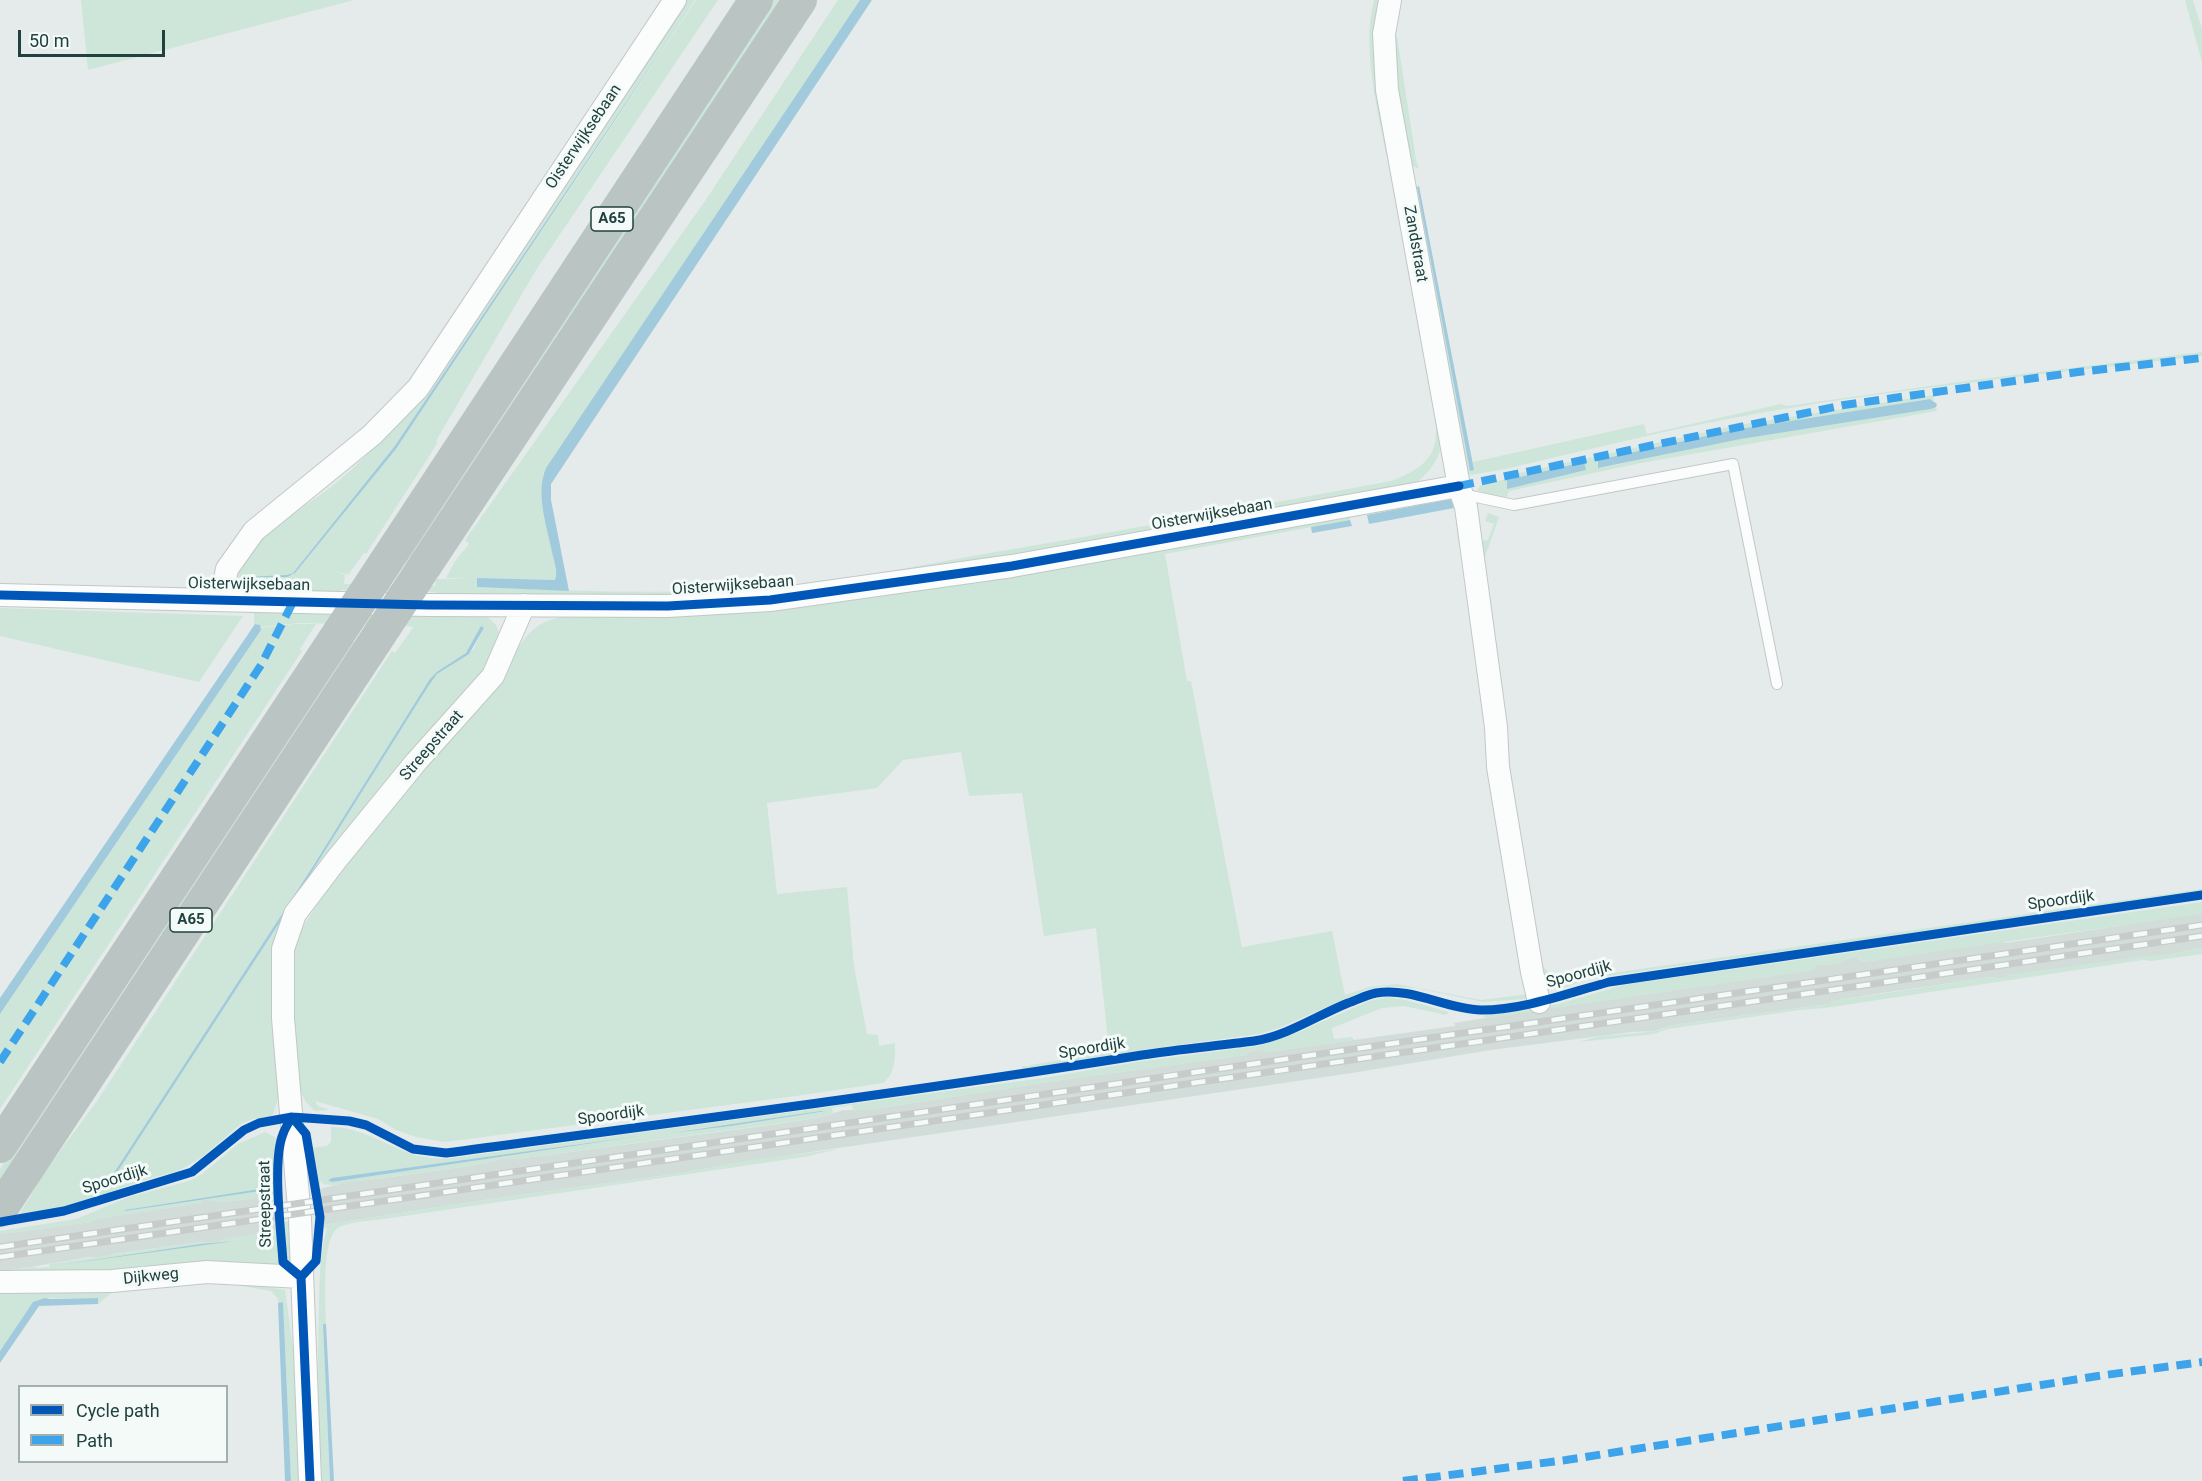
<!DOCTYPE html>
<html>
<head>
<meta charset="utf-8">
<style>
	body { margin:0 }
	#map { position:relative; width:2202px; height:1481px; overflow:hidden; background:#e5ebea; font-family:Roboto,sans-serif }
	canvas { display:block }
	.legend { position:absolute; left:18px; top:1385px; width:210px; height:78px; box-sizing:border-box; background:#f3faf8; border:2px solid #9fb0ae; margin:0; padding:8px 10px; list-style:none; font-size:18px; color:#20413e }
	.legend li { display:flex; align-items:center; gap:12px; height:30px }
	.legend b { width:30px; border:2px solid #9fb0ae }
	.scale { position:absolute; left:18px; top:30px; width:147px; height:27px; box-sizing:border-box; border:3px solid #20413e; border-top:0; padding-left:8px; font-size:18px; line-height:21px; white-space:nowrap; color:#20413e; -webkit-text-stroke:4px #f3faf8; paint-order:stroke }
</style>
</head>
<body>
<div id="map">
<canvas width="2202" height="1481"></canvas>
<ul class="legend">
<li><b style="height:8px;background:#0057b8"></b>Cycle path</li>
<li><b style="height:8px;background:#3da4ec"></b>Path</li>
</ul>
<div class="scale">50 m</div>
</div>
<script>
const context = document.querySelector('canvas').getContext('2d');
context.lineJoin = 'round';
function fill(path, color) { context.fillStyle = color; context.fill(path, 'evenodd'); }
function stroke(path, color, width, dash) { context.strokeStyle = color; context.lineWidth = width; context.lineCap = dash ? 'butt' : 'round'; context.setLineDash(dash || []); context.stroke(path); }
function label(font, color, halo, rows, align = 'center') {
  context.font = font + ' Roboto,sans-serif'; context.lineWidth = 6; context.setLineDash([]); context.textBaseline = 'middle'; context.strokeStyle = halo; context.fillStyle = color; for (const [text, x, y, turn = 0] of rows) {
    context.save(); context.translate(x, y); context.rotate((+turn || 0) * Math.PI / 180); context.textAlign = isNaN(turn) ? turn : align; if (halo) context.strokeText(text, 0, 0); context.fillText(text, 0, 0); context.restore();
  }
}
fill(new Path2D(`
	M 2202,913 L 2202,948 L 2165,955 L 2010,975 L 2003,979 L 1992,977 L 1882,993 L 1833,1001 L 1829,1004 L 1673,1025 L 1654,1031 L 1632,1032 L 1491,1050 L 1352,1073 L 804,1153 L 667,1175 L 491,1199 L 323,1225 L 324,1216 L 319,1189 L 347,1182 L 384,1178 L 475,1165 L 500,1159 L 518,1159 L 770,1125 L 817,1118 L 844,1110 L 868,1110 L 1054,1081 L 1246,1055 L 1250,1051 L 1262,1049 L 1267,1052 L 1455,1026 L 1454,1023 L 1517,1013 L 1813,970 L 1815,965 L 1834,964 L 1849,958 L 1860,956 L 1858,959 L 1862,962 L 1870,961 L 2002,941 L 2005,943 L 2039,938 Z
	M 276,1195 L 276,1201 L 272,1202 L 277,1229 L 275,1231 L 208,1243 L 199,1242 L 114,1254 L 100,1258 L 90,1257 L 0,1272 L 0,1234 L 91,1222 L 95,1219 L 200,1203 L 202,1200 L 209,1199 L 225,1202 Z`), '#d2ddda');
fill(new Path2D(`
	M 81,0 L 354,0 L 88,70 Z
	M 684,0 L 695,0 L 394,447 L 293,573 L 288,575 L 244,576 L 293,575 L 396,449 L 696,0 L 718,0 L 536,270 L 436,441 L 437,443 L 430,455 L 366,554 L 364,553 L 348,575 L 333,570 L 345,575 L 344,584 L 435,586 L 436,579 L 468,579 L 446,578 L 455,561 L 469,544 L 465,540 L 705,201 L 838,0 L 860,0 L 543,474 L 542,500 L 556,567 L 555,580 L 478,578 L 477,587 C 574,591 672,595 769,588 C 841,583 913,566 984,554 C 1120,531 1255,506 1391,481 C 1443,462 1439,441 1432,393 C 1418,321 1404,249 1391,177 C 1381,124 1360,52 1374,0 L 1383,0 L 1442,443 C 1438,462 1428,475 1411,486 L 1073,549 L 741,596 L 436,595 L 435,592 L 341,590 L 340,593 L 248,591 C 201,567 307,506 323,493 C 342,479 359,463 375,446 Z
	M 771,0 L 782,0 L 410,563 L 401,563 Z
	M 2185,0 L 2193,0 L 2202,29 L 2202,62 Z
	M 1397,36 L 1416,160 L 1419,169 L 1408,164 L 1391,37 Z
	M 1421,182 L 1417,187 L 1474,470 L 1473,462 L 1644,424 L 1647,434 L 1781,404 L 1787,406 L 1973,380 L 2202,352 L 2202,356 C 2057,373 1910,387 1766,412 C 1678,427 1591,449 1505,469 L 1471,475 L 1467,472 L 1413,191 Z
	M 1933,395 L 1934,401 L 1930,399 L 1733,430 L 1598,460 L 1599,468 L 1741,439 L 1931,409 L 1936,407 L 1937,411 L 1641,463 L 1509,491 L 1505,502 L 1477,490 L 1481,485 L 1507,479 L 1506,476 L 1738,425 Z
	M 1488,513 L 1499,517 L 1482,566 L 1536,950 L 1543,966 L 1556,981 L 2202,889 L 2202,892 L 1594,978 C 1572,983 1556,997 1539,977 L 1476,542 L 1488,540 L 1494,524 L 1485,521 Z
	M 1349,515 L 1350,520 L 1165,554 L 1187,681 L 1191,681 L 1242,947 L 1332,931 L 1345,995 L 1369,987 L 1397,984 L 1481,1000 L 1529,994 L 1526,999 L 1483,1002 L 1416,988 L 1383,986 L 1366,990 L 1279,1028 L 1259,1034 L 1148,1049 L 1023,1070 L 1022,1066 L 1030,1066 L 1030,1065 L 1074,1058 L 1074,1055 L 1109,1050 L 1096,928 L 1044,936 L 1022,793 L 969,796 L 961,752 L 903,760 L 877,788 L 767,803 L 777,894 L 847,887 L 854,966 L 867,1034 L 878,1035 L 879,1046 L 895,1043 C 895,1058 896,1073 883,1083 L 796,1096 L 445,1142 L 416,1137 L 396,1130 L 378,1119 L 315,1101 L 318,1106 L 329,1110 L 315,1111 L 306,1102 L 300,1091 L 289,968 L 299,934 L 326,889 L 505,671 C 520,645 530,621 563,617 Z
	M 0,608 L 243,616 L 199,682 L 0,636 Z
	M 254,608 L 485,616 C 500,624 500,634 500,650 L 298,912 L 278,1100 L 272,1116 L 253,1119 L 241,1124 L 201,1158 L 178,1171 L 141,1181 L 60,1211 L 18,1216 L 36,1187 L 35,1185 L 97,1101 L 392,651 L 395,653 L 413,628 L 415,628 L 409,626 L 300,623 L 260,627 L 257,623 L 254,625 ZM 484,628 L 473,650 L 437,674 L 429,685 L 291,905 L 113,1176 L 438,671 L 466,653 Z
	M 295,624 L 316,624 L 300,649 L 302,651 L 0,1109 L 0,1014 L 260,631 L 259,628 Z
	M 348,642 L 357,642 L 0,1185 L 0,1169 Z
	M 2202,902 L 2202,913 L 2166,919 L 1870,961 L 1862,962 L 1859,960 L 1859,956 L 1849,958 L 1838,964 L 1816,965 L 1813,970 L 1484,1018 L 1485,1014 L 1558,1004 L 1623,985 Z
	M 2202,948 L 2202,954 L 2151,961 L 2143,960 L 1825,1008 L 1800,1010 L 1668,1029 L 1654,1034 L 1579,1042 C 1604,1033 1629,1035 1654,1031 C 1661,1030 1666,1027 1673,1025 L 1829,1004 L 1833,1001 L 1992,977 L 2003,979 L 2009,975 L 2153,955 L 2158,956 Z
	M 1388,997 L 1406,1000 L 1449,1012 L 1446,1015 L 1404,1006 L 1382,1008 L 1332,1028 L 1334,1039 L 1352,1037 L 1354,1040 L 1267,1052 C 1259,1048 1252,1049 1246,1055 L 1054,1081 L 868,1110 L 853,1111 L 852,1105 L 832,1108 L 833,1113 L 817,1118 L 518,1159 L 500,1159 L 476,1165 L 332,1185 L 323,1184 L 321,1180 L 319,1189 L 312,1148 L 327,1146 L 331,1142 L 331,1127 C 362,1127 386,1146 415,1155 C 427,1158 439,1159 452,1158 L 1043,1078 L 1143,1061 L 1258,1046 L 1299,1032 L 1369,1001 ZM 826,1111 L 731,1126 L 671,1132 ZM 647,1135 L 332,1182 L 328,1179 Z
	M 265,1132 L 275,1137 L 278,1143 L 275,1171 L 276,1195 L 225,1202 L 210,1201 L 208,1199 L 203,1200 L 200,1203 L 95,1219 L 91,1222 L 0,1234 L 0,1231 L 76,1219 L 129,1197 L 189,1181 L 202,1174 L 238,1144 ZM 266,1188 L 266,1190 L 125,1210 Z
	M 839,1149 L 804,1157 L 384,1219 C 370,1221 351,1221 338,1228 C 321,1238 326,1305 326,1324 L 323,1324 L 330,1481 L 322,1481 C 318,1423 317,1365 319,1306 C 320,1280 319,1254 327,1229 L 323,1227 L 323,1225 L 491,1199 L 667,1175 L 744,1161 Z
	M 289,1221 L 291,1265 L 288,1266 L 283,1222 Z
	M 277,1229 L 282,1268 L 95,1281 L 0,1272 L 39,1266 L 34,1268 L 50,1267 L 49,1264 L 199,1242 L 209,1243 L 228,1238 L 275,1231 Z
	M 201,1277 L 254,1284 L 285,1290 L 294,1355 L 301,1481 L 291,1481 L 283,1302 L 278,1303 L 278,1299 L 271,1291 L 205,1280 L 114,1291 L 98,1304 L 98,1298 L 47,1298 L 33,1302 L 0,1351 L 0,1288 Z`), '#cde6d9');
fill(new Path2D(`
	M 695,0 L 396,449 L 295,573 L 287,577 L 245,577 L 287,575 L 293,573 L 394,447 Z
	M 860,0 L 872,0 L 551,484 L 551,500 L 569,591 L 477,587 L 477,578 L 555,580 C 558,570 554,561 552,552 C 547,526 535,493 546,468 Z
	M 1419,186 L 1474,470 L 1470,471 L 1417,187 Z
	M 1930,399 L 1937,404 L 1936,407 L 1931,409 L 1741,439 L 1598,468 L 1598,460 L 1733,430 Z
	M 1584,462 L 1586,470 L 1507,489 L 1507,480 Z
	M 1451,499 L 1454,508 L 1369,524 L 1367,515 Z
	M 1350,520 L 1352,526 L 1312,533 L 1311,527 Z
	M 255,624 L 260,625 L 261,630 L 0,1014 L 0,998 Z
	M 481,626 L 484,628 L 469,654 L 437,674 L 429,685 L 291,905 L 114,1177 L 112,1176 L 313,866 L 430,679 L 438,671 L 466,653 Z
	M 821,1111 L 826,1111 L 731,1126 L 670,1133 Z
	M 647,1135 L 332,1182 L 328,1180 L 332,1178 Z
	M 266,1188 L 267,1190 L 125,1211 L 125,1210 Z
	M 234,1241 L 59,1265 L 201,1244 Z
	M 45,1298 L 50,1299 L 98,1298 L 98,1304 L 39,1306 L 0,1363 L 0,1351 L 33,1302 Z
	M 283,1302 L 291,1481 L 285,1481 L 278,1303 Z
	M 323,1324 L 326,1324 L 334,1481 L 330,1481 Z`), '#a2cadd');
const lane = new Path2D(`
	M 1462,494 L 1514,505 L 1733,464 L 1777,684`);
const street = new Path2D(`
	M 1390,0 L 1384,34 L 1387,90 L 1459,486 L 1466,507 L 1496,727 L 1498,767 L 1532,972 L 1539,1002
	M 0,595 L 428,605 L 668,606 L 770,600 L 1012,566 L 1459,486
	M 221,599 L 227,569 L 254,531 L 372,435 L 418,388 L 675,0
	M 0,1282 L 112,1281 L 207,1272 L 301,1277
	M 310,1481 L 300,1220 L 283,1018 L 283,949 L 295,914 L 336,860 L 416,762 L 493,676 L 524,605`);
const highway = new Path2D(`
	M 385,563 L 756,0
	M 426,564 L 800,0
	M 0,1146 L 333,642
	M 0,1210 L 374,643`);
stroke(lane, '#c2c8c7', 12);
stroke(street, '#c2c8c7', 24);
stroke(highway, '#bcc7c6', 34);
stroke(lane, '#fbfcfc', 10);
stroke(street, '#fbfcfc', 22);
stroke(highway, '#bac4c3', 33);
const rail = new Path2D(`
	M 0,1247 L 2202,925
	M 0,1257 L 2202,936`);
stroke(rail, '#c7cccb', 7);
stroke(rail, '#f3faf8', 4.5, [14]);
const highwayBridge = new Path2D(`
	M 333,642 L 385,563
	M 374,643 L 426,564`);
stroke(highwayBridge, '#bcc7c6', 34, []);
stroke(highwayBridge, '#bac4c3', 33);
stroke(new Path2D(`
	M 1459,486 L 1844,405 L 2078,372 L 2202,358
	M 0,1062 L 261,665 L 293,602
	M 1403,1481 L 1566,1460 L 2098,1376 L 2202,1362`), '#3da4ec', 8, [15, 8]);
stroke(new Path2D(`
	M 0,595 L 428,605 L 668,606 L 770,600 L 1012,566 L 1459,486
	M 292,1117 L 306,1134 L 320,1217 L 316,1261 L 301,1277 L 310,1481
	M 292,1117 C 289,1122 285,1128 283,1134 C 272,1161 281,1231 283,1262 L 301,1277
	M 0,1222 L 64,1211 L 192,1172 L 244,1130 L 259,1123 L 292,1117 L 349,1121 L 366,1125 L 413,1149 L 446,1153 C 678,1122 911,1092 1142,1055 C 1179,1049 1217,1046 1254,1041 C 1287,1036 1318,1015 1348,1003 C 1357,1000 1366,995 1376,993 C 1412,987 1445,1009 1481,1010 C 1524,1010 1568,993 1609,982 L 2202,895`), '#0057b8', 9);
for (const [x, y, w] of [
	[612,219,42],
	[191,920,42]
]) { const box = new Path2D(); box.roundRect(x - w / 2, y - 12, w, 24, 4.5); context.fillStyle = '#f3faf8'; context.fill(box); stroke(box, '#20413e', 1.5); }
label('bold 15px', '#20413e', null, [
	["A65",612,219],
	["A65",191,920]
]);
label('16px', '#20413e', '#f3faf8', [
	["Oisterwijksebaan",584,137,-56],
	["Zandstraat",1415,244,80],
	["Oisterwijksebaan",1212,515,-10],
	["Oisterwijksebaan",249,585,1],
	["Oisterwijksebaan",733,586,-4],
	["Streepstraat",432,746,-49],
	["Spoordijk",2061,901,-8],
	["Spoordijk",1579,975,-15],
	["Spoordijk",1092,1049,-9],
	["Spoordijk",611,1116,-8],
	["Spoordijk",115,1180,-17],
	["Streepstraat",266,1204,-91],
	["Dijkweg",151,1277,-6]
]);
</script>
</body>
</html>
